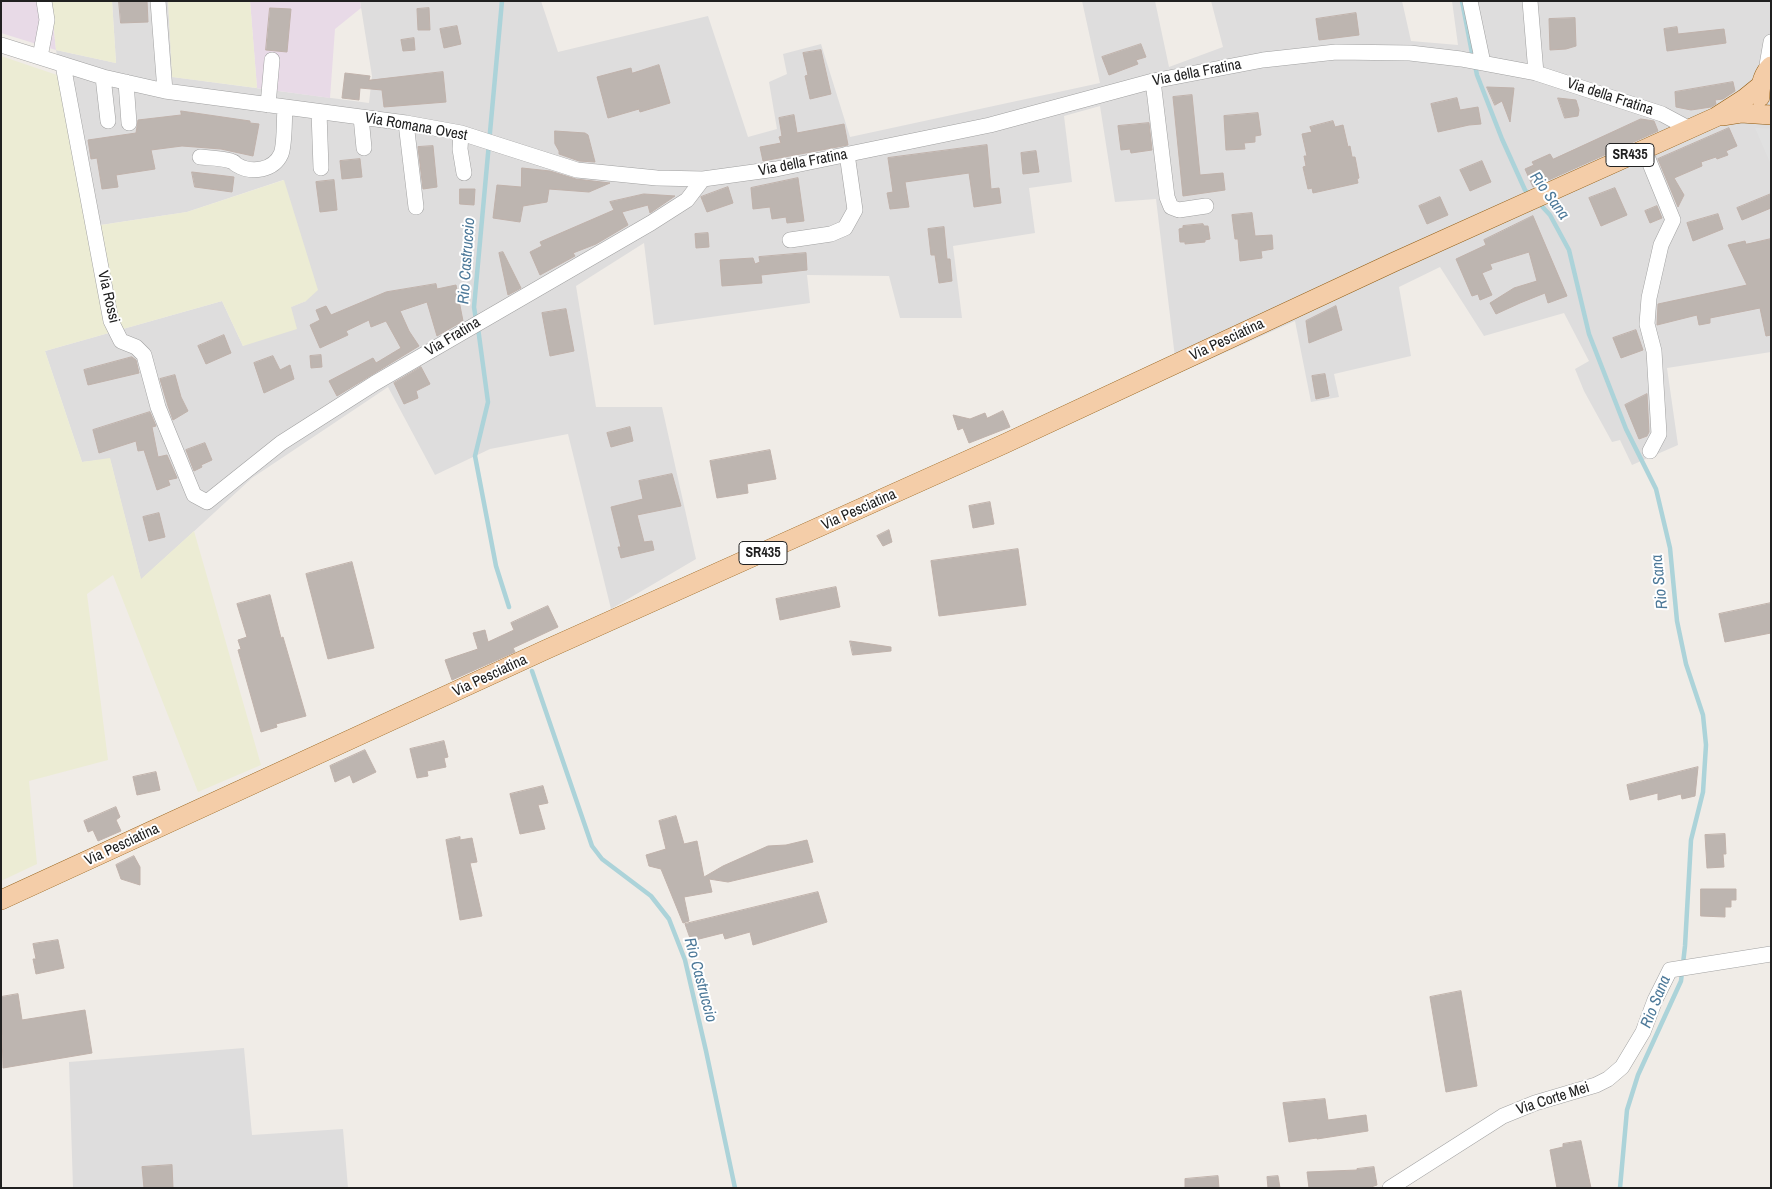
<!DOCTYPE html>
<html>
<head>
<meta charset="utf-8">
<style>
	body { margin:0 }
	#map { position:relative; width:1772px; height:1189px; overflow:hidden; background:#f0ece7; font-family:"Archivo Narrow",sans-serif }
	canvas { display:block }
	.frame { position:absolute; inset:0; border:2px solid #202020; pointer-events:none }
</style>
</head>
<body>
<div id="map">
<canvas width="1772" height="1189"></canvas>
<div class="frame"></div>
</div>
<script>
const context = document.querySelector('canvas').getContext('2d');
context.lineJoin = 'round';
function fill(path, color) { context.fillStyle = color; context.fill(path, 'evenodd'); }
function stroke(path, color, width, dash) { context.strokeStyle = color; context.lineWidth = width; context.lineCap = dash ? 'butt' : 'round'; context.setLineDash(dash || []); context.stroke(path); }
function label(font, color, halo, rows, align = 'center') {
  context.font = font + ' "Archivo Narrow",sans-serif'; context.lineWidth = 4; context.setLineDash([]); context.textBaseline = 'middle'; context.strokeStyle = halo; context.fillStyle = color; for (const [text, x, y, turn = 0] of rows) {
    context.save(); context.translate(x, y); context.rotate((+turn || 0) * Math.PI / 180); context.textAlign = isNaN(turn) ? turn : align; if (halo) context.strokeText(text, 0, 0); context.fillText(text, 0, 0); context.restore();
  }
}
fill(new Path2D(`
	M 112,1 L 168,1 L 173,77 L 369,103 L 372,76 L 360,1 L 541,1 L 558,52 L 708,16 L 748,137 L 777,129 L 769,82 L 787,74 L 783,54 L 821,44 L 850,137 L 1100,83 L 1082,1 L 1155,1 L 1169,67 L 1223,47 L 1211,1 L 1402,1 L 1411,41 L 1458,45 L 1452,1 L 1771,1 L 1771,352 L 1667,368 L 1678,445 L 1632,465 L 1620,440 L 1612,442 L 1584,391 L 1575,369 L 1589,361 L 1564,313 L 1484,336 L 1440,267 L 1399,287 L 1411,356 L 1334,374 L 1339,397 L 1311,402 L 1295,321 L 1177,374 L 1156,199 L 1115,202 L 1100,106 L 1064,116 L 1072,182 L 1029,188 L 1035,233 L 953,246 L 962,318 L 900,318 L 889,276 L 807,275 L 810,303 L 654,325 L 644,243 L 576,286 L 596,407 L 662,407 L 696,559 L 611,609 L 568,434 L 490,449 L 435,475 L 388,387 L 252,478 L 141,580 L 110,459 L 82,462 L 45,351 L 222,301 L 243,346 L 291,307 L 306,301 L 283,180 L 187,212 L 87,227 L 56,50 L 116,63 Z
	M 244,1048 L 252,1135 L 343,1129 L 348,1188 L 73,1188 L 69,1062 Z`), '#dedddd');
fill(new Path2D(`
	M 1,1 L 51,1 L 56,50 L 1,33 Z
	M 250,1 L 360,1 L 361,8 L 335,29 L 330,98 L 257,88 Z`), '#e8dae7');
fill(new Path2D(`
	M 51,1 L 112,1 L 116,63 L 56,50 Z
	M 168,1 L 250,1 L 257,88 L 172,77 Z
	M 1,56 L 60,76 L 88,227 L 187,212 L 284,180 L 318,290 L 306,301 L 291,307 L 297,329 L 243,346 L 222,301 L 45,351 L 82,462 L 110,458 L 141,579 L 194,531 L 261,765 L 198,792 L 113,575 L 87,594 L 108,760 L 29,781 L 37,864 L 1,881 Z`), '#ececd4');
fill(new Path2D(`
	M 1755,128 L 1771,129 L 1771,165 Z`), '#e0e0e0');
stroke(new Path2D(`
	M 1462,1 L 1473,58
	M 1475,65 L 1477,75 L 1502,139 L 1525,190 L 1530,195
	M 1538,202 L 1550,215 L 1569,250 L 1589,334 L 1626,429 L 1656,489 L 1670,548 L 1677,621 L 1686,664 L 1703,715 L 1706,745 L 1703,792 L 1691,840 L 1685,946 L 1681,981 L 1638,1075 L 1627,1110 L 1620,1188
	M 476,320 L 474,307 L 502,1
	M 478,328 L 488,402 L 475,456 L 496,566 L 509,607
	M 532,671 L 592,846 L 602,859 L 651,896 L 669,919 L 685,960 L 706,1051 L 735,1188`), '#acd3d9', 4.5);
const building = new Path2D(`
	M 119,1 L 147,1 L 148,22 L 121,23 Z
	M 270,8 L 291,9 L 287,52 L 266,50 Z
	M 429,8 L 430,30 L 418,30 L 417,9 Z
	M 1356,13 L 1359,35 L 1319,40 L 1316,19 Z
	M 1575,18 L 1576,46 L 1566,49 L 1550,50 L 1549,19 Z
	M 457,26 L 461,44 L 444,48 L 440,29 Z
	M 1677,27 L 1678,34 L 1724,29 L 1726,43 L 1667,51 L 1664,29 Z
	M 414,38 L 415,50 L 403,51 L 401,40 Z
	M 1141,44 L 1146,57 L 1136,60 L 1138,64 L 1109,75 L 1102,57 Z
	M 821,50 L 831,94 L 810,99 L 805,76 L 808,75 L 803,53 Z
	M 659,65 L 670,103 L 640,112 L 639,109 L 608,118 L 597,77 L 631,68 L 632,73 Z
	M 443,72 L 446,102 L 384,107 L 382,90 L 360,88 L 359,100 L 342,98 L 345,73 L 370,76 L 369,80 Z
	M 1733,82 L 1735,91 L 1723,99 L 1715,100 L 1716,104 L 1711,107 L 1691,110 L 1676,107 L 1675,92 Z
	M 1487,87 L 1514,88 L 1510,122 L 1502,101 L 1495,105 Z
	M 1192,95 L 1200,175 L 1223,173 L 1225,190 L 1183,196 L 1173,97 Z
	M 1457,98 L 1460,110 L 1478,107 L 1481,124 L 1469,125 L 1438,132 L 1431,104 Z
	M 1558,98 L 1576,100 L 1579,110 L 1578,116 L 1565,118 Z
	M 181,111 L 250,121 L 250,123 L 259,124 L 253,156 L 221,149 L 182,146 L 151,150 L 155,169 L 116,175 L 118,187 L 102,189 L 97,158 L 91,159 L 88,140 L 136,133 L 138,120 L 181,115 Z
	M 1258,113 L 1261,135 L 1255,136 L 1255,142 L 1244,143 L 1245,149 L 1226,150 L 1224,116 Z
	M 794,115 L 797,133 L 844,124 L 848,145 L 763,161 L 760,147 L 781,143 L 779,137 L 782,136 L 779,118 Z
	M 1641,119 L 1654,121 L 1658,131 L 1533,187 L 1525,169 L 1534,165 L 1532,162 L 1550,154 L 1553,159 Z
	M 1333,121 L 1335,127 L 1343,125 L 1348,147 L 1350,146 L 1352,157 L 1355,157 L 1359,178 L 1357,179 L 1358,183 L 1313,193 L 1312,188 L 1308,189 L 1303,167 L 1306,166 L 1304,156 L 1307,156 L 1302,134 L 1312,132 L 1310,127 Z
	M 1149,123 L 1152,150 L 1131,153 L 1130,149 L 1121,150 L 1118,126 Z
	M 1729,128 L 1737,146 L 1726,151 L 1728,155 L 1717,159 L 1716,157 L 1701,162 L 1702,166 L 1674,178 L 1684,195 L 1678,207 L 1658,159 Z
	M 555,131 L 585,133 L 588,135 L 595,162 L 579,161 L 559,154 L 559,151 L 555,144 Z
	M 987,145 L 991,189 L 999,188 L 1001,203 L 974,207 L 969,173 L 905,182 L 909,207 L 890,209 L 887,193 L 893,192 L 888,158 Z
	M 433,146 L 437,187 L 423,189 L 418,147 Z
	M 1036,151 L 1039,172 L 1023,174 L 1021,153 Z
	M 360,159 L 362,177 L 342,179 L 340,161 Z
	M 1482,161 L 1491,182 L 1470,191 L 1460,170 Z
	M 522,168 L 550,171 L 576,179 L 610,183 L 589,192 L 549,189 L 547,202 L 523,206 L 520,222 L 493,218 L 497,185 L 521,187 Z
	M 192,172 L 234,177 L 232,192 L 195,187 Z
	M 798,178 L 804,221 L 787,223 L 786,217 L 772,219 L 770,207 L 753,209 L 751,188 Z
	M 334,180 L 337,210 L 320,212 L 316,182 Z
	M 728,187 L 733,203 L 707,212 L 701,197 Z
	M 1615,188 L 1627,215 L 1601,226 L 1589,198 Z
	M 460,189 L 475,189 L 474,205 L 460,204 Z
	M 644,194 L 675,196 L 650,213 L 648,205 L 622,212 L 628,225 L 596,244 L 573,253 L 575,256 L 540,275 L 530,252 L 542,246 L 540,242 L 614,210 L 610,202 Z
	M 1771,194 L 1771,208 L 1742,220 L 1737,208 Z
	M 1440,197 L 1448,215 L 1427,224 L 1419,206 Z
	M 1657,206 L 1662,218 L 1650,223 L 1645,211 Z
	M 1252,213 L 1255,236 L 1272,235 L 1273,249 L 1261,251 L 1262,258 L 1240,261 L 1238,239 L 1235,239 L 1232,215 Z
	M 1718,214 L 1723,229 L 1693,241 L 1687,223 Z
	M 1533,216 L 1567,296 L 1548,303 L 1545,293 L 1520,303 L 1496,314 L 1490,303 L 1514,288 L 1537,281 L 1529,252 L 1490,264 L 1492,269 L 1482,273 L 1492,295 L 1480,300 L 1478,294 L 1472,296 L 1456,259 L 1486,245 L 1484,240 Z
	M 1203,224 L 1204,226 L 1208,226 L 1210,239 L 1205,240 L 1205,242 L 1185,244 L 1185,242 L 1180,242 L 1179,229 L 1183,228 L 1183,226 Z
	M 944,227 L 947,259 L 950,259 L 952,281 L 939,283 L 935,255 L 931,255 L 928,229 Z
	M 708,233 L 709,247 L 696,248 L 695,234 Z
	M 1771,239 L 1771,335 L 1766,336 L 1760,308 L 1710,318 L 1710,323 L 1699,325 L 1697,315 L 1657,325 L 1658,304 L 1747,285 L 1728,245 L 1745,241 L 1746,244 Z
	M 503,252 L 521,288 L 508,295 L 499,253 Z
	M 806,253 L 807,270 L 761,275 L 762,283 L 722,286 L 720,260 L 753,258 L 755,264 L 760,262 L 759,257 Z
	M 436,284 L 437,289 L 456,285 L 463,321 L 437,336 L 427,302 L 400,311 L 409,331 L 419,346 L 337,396 L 329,381 L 373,358 L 376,363 L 401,348 L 386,321 L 371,327 L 369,320 L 346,331 L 348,335 L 320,348 L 310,325 L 320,320 L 316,310 L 326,306 L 331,315 L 386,292 Z
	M 1336,306 L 1342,330 L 1309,343 L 1306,321 Z
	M 566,309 L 574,351 L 550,356 L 542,313 Z
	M 1636,330 L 1643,350 L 1621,358 L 1613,338 Z
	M 224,335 L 231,353 L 206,364 L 198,346 Z
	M 321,355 L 322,367 L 311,368 L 310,356 Z
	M 273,356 L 280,370 L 290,365 L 294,379 L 264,393 L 254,363 Z
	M 132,357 L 136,360 L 139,373 L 88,385 L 84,370 Z
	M 421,367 L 430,384 L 416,391 L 418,398 L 404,404 L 394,383 Z
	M 1325,374 L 1329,396 L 1316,399 L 1312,376 Z
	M 175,375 L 181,397 L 188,411 L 173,420 L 168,406 L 160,379 Z
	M 1647,394 L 1649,432 L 1647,436 L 1639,439 L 1625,405 Z
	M 1003,411 L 1010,427 L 969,443 L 963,428 L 958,430 L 953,415 L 970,419 L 985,413 L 987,418 Z
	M 150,412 L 156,426 L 152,427 L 158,457 L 167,455 L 177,478 L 168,480 L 170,485 L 157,490 L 144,450 L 138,451 L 136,441 L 99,453 L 93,430 Z
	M 630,427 L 633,441 L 611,447 L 607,433 Z
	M 205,443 L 212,460 L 201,465 L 202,467 L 194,471 L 186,450 Z
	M 770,450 L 776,479 L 747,484 L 748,493 L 717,498 L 710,461 Z
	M 672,474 L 681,506 L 637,515 L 644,542 L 652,541 L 654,550 L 621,558 L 618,547 L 621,547 L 611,507 L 643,499 L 639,481 Z
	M 990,502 L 994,524 L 973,528 L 969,506 Z
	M 159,513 L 165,537 L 149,541 L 143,517 Z
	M 889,530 L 892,542 L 883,546 L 877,536 Z
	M 1018,549 L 1026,605 L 939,616 L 931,561 Z
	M 352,562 L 374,648 L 328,659 L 306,574 Z
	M 836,587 L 840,607 L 780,620 L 776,599 Z
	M 270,595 L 281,638 L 283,637 L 306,716 L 276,724 L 277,727 L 261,732 L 238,650 L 241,649 L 238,640 L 247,637 L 237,604 Z
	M 1771,603 L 1771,633 L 1725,642 L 1719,614 Z
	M 548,606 L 558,627 L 513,648 L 515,652 L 452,680 L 445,660 L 478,649 L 473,633 L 485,630 L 488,642 L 514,630 L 511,623 Z
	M 850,641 L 891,647 L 891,651 L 853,655 Z
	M 444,741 L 448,757 L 444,758 L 446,767 L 427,771 L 428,776 L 417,778 L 410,749 Z
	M 365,750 L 376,772 L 353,783 L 350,775 L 335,782 L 330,766 Z
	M 1698,767 L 1695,796 L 1682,799 L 1681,794 L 1658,800 L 1658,793 L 1630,800 L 1627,785 Z
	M 156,772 L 160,790 L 137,795 L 133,777 Z
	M 543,786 L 548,803 L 538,805 L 545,829 L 520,834 L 510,794 Z
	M 116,807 L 120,817 L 116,820 L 121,831 L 98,841 L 93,830 L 88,832 L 84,821 Z
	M 676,816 L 684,844 L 697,841 L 704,877 L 723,866 L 768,846 L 786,845 L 807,840 L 813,862 L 728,882 L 709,879 L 712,892 L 684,897 L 689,921 L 683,923 L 661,869 L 649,866 L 646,855 L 666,849 L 659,821 Z
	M 1725,834 L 1726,854 L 1723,854 L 1724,867 L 1707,868 L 1705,835 Z
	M 460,837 L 460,840 L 472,838 L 477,862 L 470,863 L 482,916 L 460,920 L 446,840 Z
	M 134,856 L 140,867 L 140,885 L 121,879 L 116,865 Z
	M 1701,889 L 1736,889 L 1736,900 L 1731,900 L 1731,907 L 1725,907 L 1725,917 L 1701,916 Z
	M 818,892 L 827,922 L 753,945 L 750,932 L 725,939 L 723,933 L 691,941 L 685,924 Z
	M 58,940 L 64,968 L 36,974 L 33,959 L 36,959 L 33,944 Z
	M 1461,991 L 1477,1086 L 1446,1092 L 1430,997 Z
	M 18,994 L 22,1020 L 85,1010 L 92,1053 L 3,1068 L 1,997 Z
	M 1325,1099 L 1328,1120 L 1366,1115 L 1368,1131 L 1317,1139 L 1317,1138 L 1289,1142 L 1283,1103 Z
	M 1581,1141 L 1591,1188 L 1557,1188 L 1550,1150 L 1563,1147 L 1563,1144 Z
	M 172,1165 L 173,1188 L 144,1188 L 142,1167 Z
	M 1374,1167 L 1377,1185 L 1368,1188 L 1309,1188 L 1307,1172 L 1357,1170 L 1357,1169 Z
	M 1218,1176 L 1219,1188 L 1185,1188 L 1185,1179 Z
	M 1278,1176 L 1280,1188 L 1268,1188 L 1267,1177 Z`);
fill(building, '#bdb5b0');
stroke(building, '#c0b2ab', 1);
const minor = new Path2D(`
	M 158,1 L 165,91
	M 1470,1 L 1483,63
	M 1530,1 L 1536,73
	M 1,45 L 103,77 L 165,91 L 406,123 L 461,133 L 577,170 L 657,178 L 703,179 L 776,169 L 990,125 L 1153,81 L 1263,60 L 1336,52 L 1410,53 L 1461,59 L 1536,73 L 1662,114 L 1690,129
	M 40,57 L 47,20 L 44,1
	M 63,65 L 111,321 L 121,341 L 136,347 L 144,355 L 158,407 L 194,495 L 207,502 L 281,443 L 375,383 L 651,223 L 687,200 L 703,179
	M 1766,71 L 1771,42
	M 103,77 L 108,121
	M 1153,81 L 1167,197 L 1171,207 L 1179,210 L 1206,206
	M 126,82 L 129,123
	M 268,105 L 272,60
	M 319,112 L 321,168
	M 361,117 L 364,148
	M 406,123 L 416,207
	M 461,133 L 460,149 L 464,173
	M 1644,149 L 1673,220 L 1661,245 L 1649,298 L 1647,324 L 1654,351 L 1659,434 L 1650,451
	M 200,157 C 210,158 221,158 231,161 C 237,163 232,162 237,165 C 252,174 274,170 281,154 C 285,145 284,119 285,107
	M 790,240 L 831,234 L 845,228 L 855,210 L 847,154
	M 1390,1188 L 1503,1116 L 1535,1103 L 1596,1085 L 1608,1079 L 1622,1067 L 1643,1032 L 1655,1000 L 1670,970 L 1771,954`);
const major = new Path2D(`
	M 1760,97 C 1760,85 1762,75 1771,66
	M 1722,116 L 1741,113 L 1771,115
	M 1,900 L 545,650 L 1004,444 L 1394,262 L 1716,117 L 1744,99 L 1760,86`);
stroke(minor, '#a1a1a1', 16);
stroke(major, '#8f590d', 20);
stroke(minor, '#fff', 15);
stroke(major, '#f4cda8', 19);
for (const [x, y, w] of [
	[1630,155,48],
	[763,553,48]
]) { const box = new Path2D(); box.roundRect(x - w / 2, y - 11.5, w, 23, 4); context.fillStyle = '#fff'; context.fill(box); stroke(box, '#202020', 1); }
label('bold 14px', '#202020', null, [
	["SR435",1630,155],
	["SR435",763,553]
]);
label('15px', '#202020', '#fff', [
	["Via della Fratina",1197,73,-11],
	["Via della Fratina",1610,97,18],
	["Via Romana Ovest",416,127,10],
	["Via della Fratina",803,163,-11],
	["Via Rossi",108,297,77],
	["Via Fratina",453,337,-31],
	["Via Pesciatina",1227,340,-25],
	["Via Pesciatina",859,510,-24],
	["Via Pesciatina",490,676,-25],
	["Via Pesciatina",122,845,-25],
	["Via Corte Mei",1553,1099,-18]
]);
label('italic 16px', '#4d7999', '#fff', [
	["Rio Sana",1549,196,54],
	["Rio Castruccio",467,261,-86],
	["Rio Sana",1660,582,-96],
	["Rio Castruccio",700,980,75],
	["Rio Sana",1656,1002,-68]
]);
</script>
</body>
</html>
